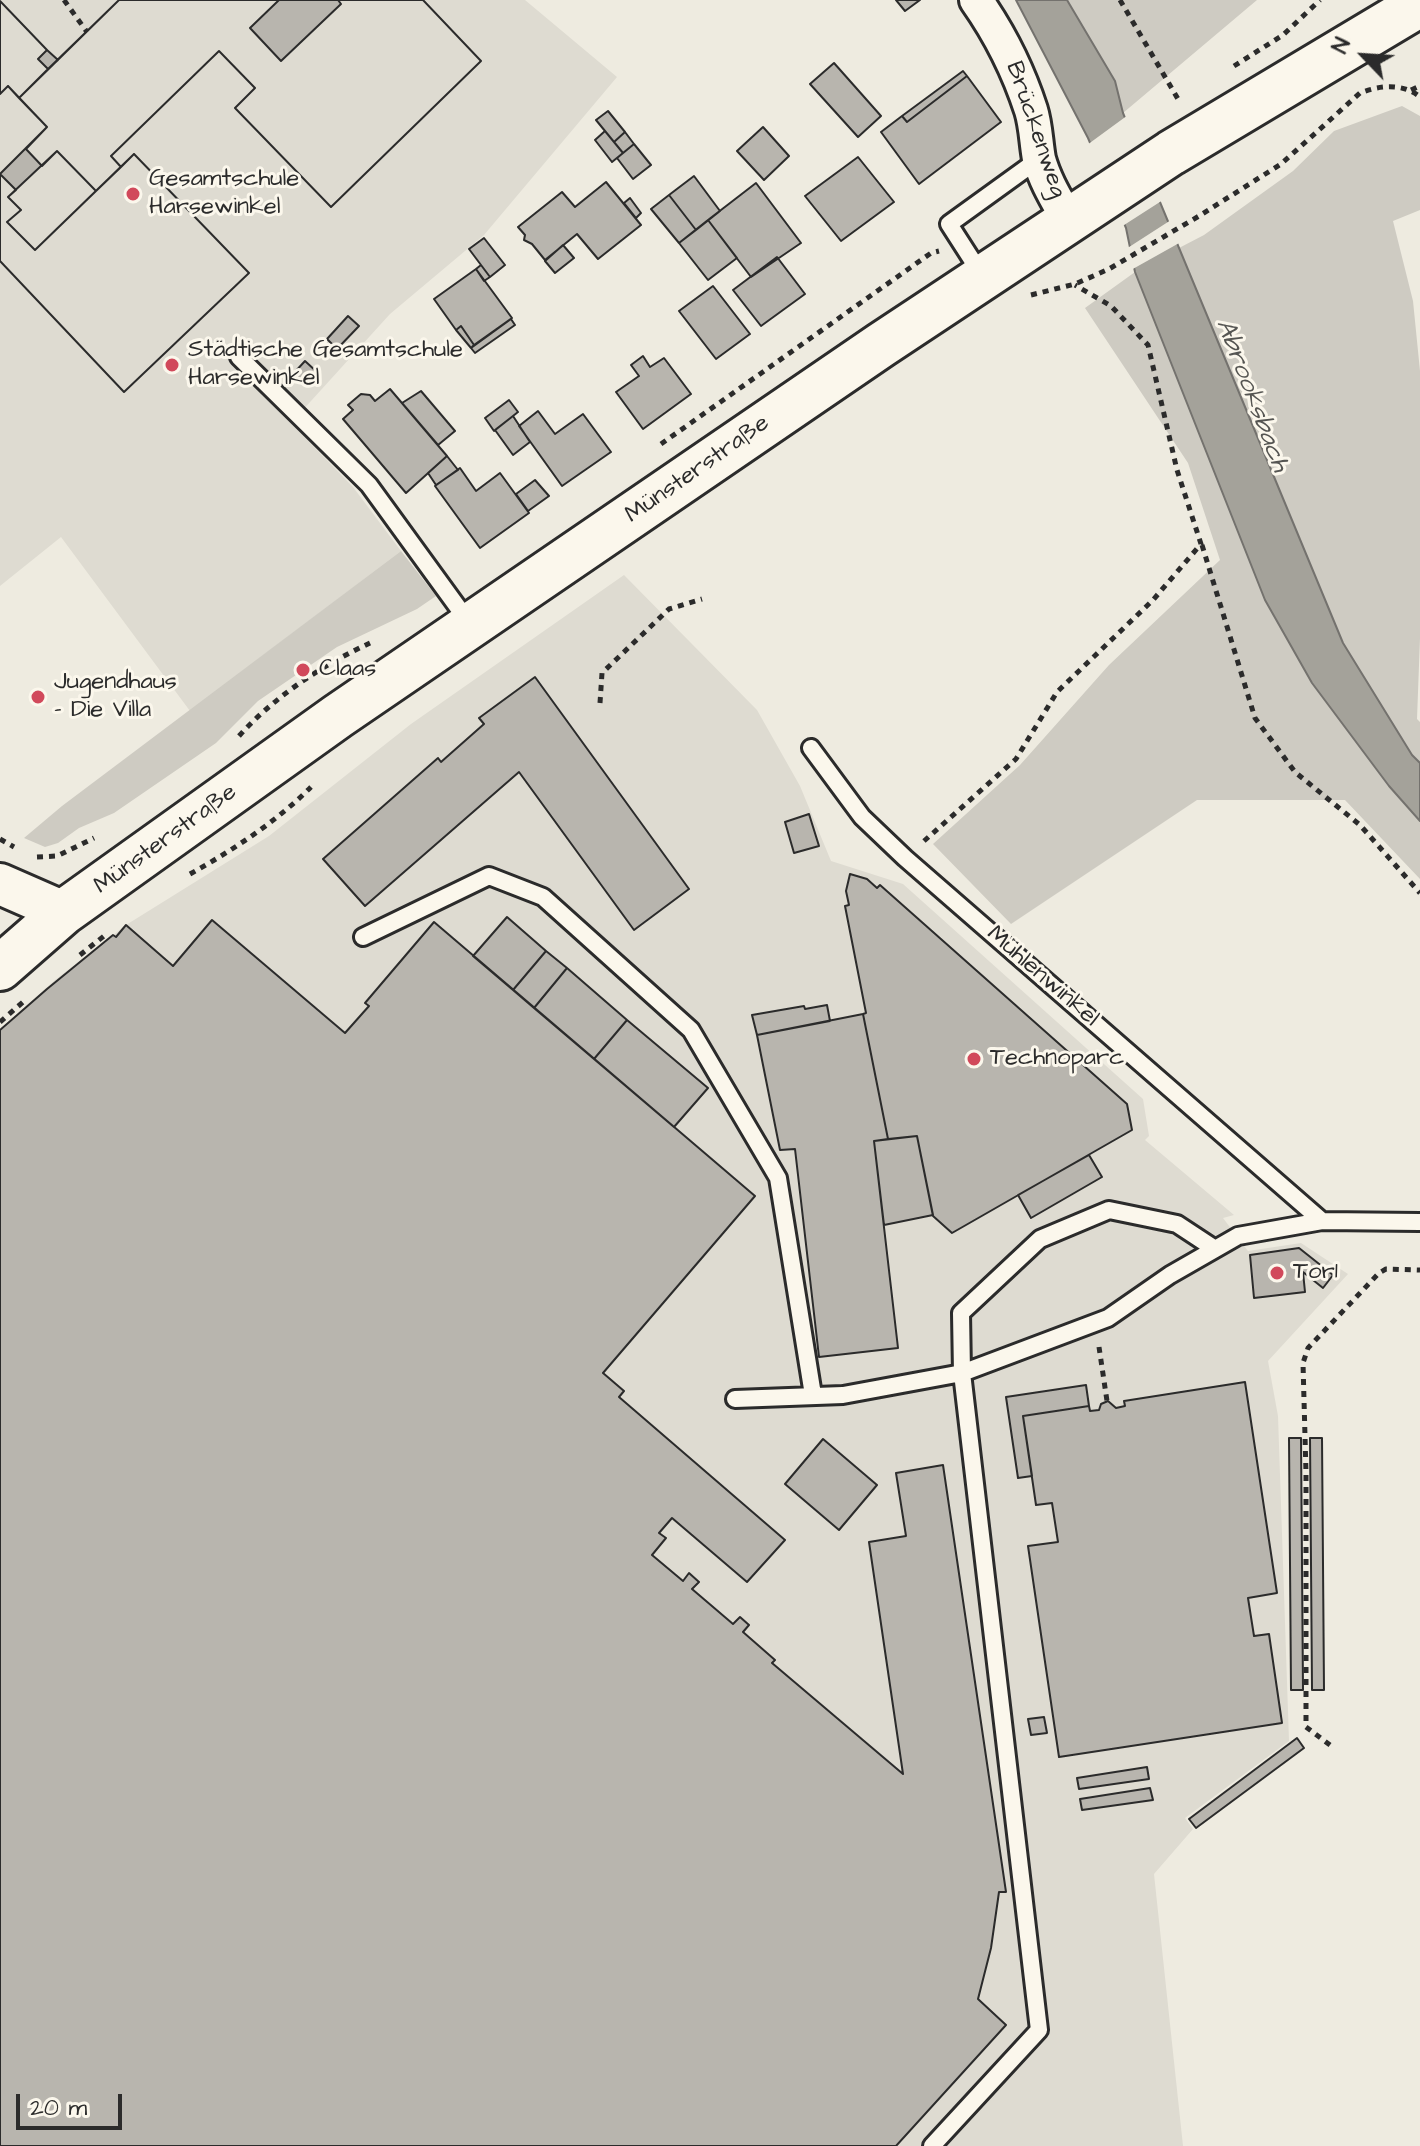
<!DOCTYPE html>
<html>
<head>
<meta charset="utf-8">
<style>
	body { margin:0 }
	#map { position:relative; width:1420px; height:2146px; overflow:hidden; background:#eeebe0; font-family:"Architects Daughter",sans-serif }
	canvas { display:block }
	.north { position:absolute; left:1324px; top:16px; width:80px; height:80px; -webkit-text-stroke:6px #fbf7ec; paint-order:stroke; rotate:295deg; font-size:22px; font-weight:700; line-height:32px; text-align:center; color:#2b2b2b }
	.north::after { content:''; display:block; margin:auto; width:28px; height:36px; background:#2b2b2b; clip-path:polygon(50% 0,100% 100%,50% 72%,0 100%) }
	.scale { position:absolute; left:16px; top:2094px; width:106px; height:36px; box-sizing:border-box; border:4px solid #2b2b2b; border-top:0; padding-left:10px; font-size:24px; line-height:28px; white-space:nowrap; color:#2b2b2b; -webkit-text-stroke:6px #fbf7ec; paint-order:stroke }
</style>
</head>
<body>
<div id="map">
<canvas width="1420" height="2146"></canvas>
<div class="north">N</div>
<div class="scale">20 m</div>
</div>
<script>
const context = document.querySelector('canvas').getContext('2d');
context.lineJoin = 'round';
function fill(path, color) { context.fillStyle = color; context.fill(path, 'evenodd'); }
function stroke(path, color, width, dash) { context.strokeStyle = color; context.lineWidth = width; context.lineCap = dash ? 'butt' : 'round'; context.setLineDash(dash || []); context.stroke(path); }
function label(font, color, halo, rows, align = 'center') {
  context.font = font + ' "Architects Daughter",sans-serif'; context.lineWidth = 6; context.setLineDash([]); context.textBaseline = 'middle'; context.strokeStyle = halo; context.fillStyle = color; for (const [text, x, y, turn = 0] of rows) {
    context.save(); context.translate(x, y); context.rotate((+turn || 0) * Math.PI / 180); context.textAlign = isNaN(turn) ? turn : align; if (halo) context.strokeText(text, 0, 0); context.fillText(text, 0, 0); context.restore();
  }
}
fill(new Path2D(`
	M 0,0 L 525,0 L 617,77 L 484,235 L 390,314 L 291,423 L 353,487 L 401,551 L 190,711 L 61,537 L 0,586 Z
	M 624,575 L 757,710 L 800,786 L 831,861 L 903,884 L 1143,1099 L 1149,1136 L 1145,1140 L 1234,1215 L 1223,1218 L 1248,1251 L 1301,1243 L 1348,1274 L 1268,1361 L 1278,1416 L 1289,1741 L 1185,1818 L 1193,1829 L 1154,1874 L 1183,2146 L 0,2146 L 0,1029 L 55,980 L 126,925 L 269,836 L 411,724 Z`), '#dedbd1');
fill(new Path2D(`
	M 1067,0 L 1257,0 L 1123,113 L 1115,81 Z
	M 1402,106 L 1420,116 L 1420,210 L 1393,221 L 1413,301 L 1420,371 L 1420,638 L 1417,719 L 1420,722 L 1420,763 L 1412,755 L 1343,643 L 1179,248 L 1204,235 L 1293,171 L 1334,131 Z
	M 1135,272 L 1266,600 L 1312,683 L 1389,786 L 1420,821 L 1420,879 L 1345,800 L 1197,800 L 1011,924 L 933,844 L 1020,765 L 1109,665 L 1220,560 L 1188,463 L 1085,308 Z
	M 401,551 L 436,596 L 417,609 L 337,647 L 258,701 L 216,743 L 114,813 L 79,828 L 58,843 L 45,847 L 24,838 L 62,806 Z`), '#cecbc2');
const water = new Path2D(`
	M 1016,0 L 1067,0 L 1115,81 L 1123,113 L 1343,643 L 1412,755 L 1420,763 L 1420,821 L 1389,786 L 1312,683 L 1265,600 L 1135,272 L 1126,228 L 1088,138 Z`);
fill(water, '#a4a29a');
stroke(water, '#74726e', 2);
fill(new Path2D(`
	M 1128,115 L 1163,200 L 1121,227 L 1087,145 Z
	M 1171,220 L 1181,242 L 1131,270 L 1126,249 Z`), '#eeebe0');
const building = new Path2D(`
	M 119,0 L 279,0 L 250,28 L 281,61 L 341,4 L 338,0 L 423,0 L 481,61 L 331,207 L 235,108 L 255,88 L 219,51 L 111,156 L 121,167 L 134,154 L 249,273 L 124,392 L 0,261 L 0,174 L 47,127 L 8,86 L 0,94 L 0,1 L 47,50 L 38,59 L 48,69 ZM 57,151 L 96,191 L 35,250 L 7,222 L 21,210 L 8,197 Z
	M 119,0 L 423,0 L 481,61 L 331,207 L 235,108 L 255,88 L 219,51 L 111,156 L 121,167 L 96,191 L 57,151 L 42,166 L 26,149 L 47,127 L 19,98 Z
	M 896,0 L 920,0 L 905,11 Z
	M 0,1 L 47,50 L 38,59 L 48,69 L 19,98 L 8,86 L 0,94 Z
	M 47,50 L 58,60 L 48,69 L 38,59 Z
	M 834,63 L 881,116 L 858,137 L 810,84 Z
	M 963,71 L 967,76 L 907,122 L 902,116 Z
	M 967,76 L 1001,122 L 919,184 L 881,132 L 902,116 L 907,122 Z
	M 608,111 L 625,132 L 614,142 L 596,120 Z
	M 763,127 L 789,156 L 764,180 L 737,151 Z
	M 605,131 L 623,153 L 612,162 L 595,140 Z
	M 625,132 L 634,144 L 623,153 L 614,142 Z
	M 634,144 L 651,165 L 633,179 L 617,158 Z
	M 134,154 L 249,273 L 124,392 L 0,261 L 0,174 L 16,190 L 8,197 L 21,210 L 7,222 L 35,250 Z
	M 858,157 L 894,202 L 841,241 L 805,196 Z
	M 694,176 L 720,211 L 696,230 L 669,195 Z
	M 606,182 L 641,225 L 598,259 L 577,234 L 545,260 L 532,244 L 524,240 L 525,235 L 518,227 L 562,192 L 575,207 Z
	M 756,183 L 801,243 L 751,277 L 708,220 Z
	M 669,195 L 696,230 L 679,243 L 651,209 Z
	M 630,198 L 641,213 L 636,218 L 624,203 Z
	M 708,220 L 737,258 L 708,280 L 679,243 Z
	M 484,238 L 505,265 L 490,277 L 469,249 Z
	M 563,245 L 574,258 L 555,273 L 545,261 Z
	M 777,257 L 805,294 L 761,326 L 733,290 Z
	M 481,265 L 490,277 L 484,281 L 476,269 Z
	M 476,269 L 512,318 L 474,345 L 461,326 L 456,330 L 434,299 Z
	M 713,286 L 750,334 L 716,359 L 679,311 Z
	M 348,316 L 359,326 L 337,349 L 327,339 Z
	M 511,319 L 515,325 L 475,353 L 471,348 Z
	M 461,326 L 474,345 L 471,348 L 456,330 Z
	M 643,356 L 650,367 L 664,358 L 691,394 L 643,429 L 616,392 L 639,376 L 631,365 Z
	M 305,361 L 318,373 L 306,386 L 293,374 Z
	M 390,389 L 447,456 L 406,493 L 343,419 L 353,410 L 348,405 L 361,394 L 370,395 L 375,401 Z
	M 421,391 L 455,431 L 438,445 L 402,403 Z
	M 509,400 L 518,412 L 494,431 L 485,418 Z
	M 538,411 L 555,434 L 583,414 L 611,452 L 562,486 L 519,426 Z
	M 513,416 L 530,442 L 513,455 L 495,430 Z
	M 447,456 L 458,470 L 436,485 L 428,473 Z
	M 460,468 L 476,491 L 500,473 L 529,513 L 480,548 L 435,486 Z
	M 535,480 L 549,496 L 528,511 L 516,494 Z
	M 535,677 L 689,889 L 634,930 L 519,772 L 365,906 L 323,859 L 438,758 L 441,762 L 484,724 L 479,718 Z
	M 809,814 L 819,846 L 794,853 L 785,822 Z
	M 850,874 L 867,879 L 877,888 L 880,885 L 1127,1104 L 1132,1130 L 952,1233 L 933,1216 L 917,1136 L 888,1139 L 863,1014 L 866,1013 L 845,906 L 849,905 L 846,891 Z
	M 507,917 L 546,951 L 513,990 L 473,956 Z
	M 212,920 L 345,1033 L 369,1006 L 365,1003 L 434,922 L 755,1196 L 603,1373 L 624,1391 L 619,1397 L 785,1540 L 747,1582 L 672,1518 L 659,1533 L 666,1538 L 652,1555 L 683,1581 L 689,1573 L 699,1582 L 692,1589 L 733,1624 L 740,1617 L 749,1625 L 743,1632 L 775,1660 L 772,1663 L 903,1774 L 869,1542 L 906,1536 L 896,1473 L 943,1465 L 1006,1892 L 999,1892 L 991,1948 L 978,1999 L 1006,2025 L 896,2146 L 0,2146 L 0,1030 L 47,989 L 113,935 L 116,937 L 126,925 L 173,966 Z
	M 546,951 L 567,968 L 534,1008 L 513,990 Z
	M 567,968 L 627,1020 L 594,1059 L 534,1008 Z
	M 827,1005 L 830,1021 L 757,1035 L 752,1015 L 804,1006 L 805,1009 Z
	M 863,1014 L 888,1139 L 874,1141 L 898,1348 L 819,1357 L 795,1149 L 780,1150 L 757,1035 Z
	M 627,1020 L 708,1088 L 674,1127 L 594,1059 Z
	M 917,1136 L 933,1215 L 884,1225 L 874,1141 Z
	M 1089,1155 L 1102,1177 L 1031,1218 L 1018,1195 Z
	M 1299,1248 L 1333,1275 L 1323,1288 L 1303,1272 L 1305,1292 L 1254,1298 L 1250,1255 Z
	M 1245,1382 L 1277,1593 L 1248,1598 L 1254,1636 L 1269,1634 L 1282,1723 L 1059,1757 L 1028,1546 L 1058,1542 L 1052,1503 L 1036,1505 L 1023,1416 L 1089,1406 L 1090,1411 L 1099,1410 L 1101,1404 L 1108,1401 L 1116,1408 L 1125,1406 L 1124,1401 Z
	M 1086,1385 L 1089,1406 L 1023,1416 L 1032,1476 L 1018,1478 L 1006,1397 Z
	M 1289,1438 L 1301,1438 L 1303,1690 L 1291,1690 Z
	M 1310,1438 L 1322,1438 L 1324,1690 L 1312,1690 Z
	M 823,1439 L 877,1485 L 839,1530 L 785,1484 Z
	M 1044,1717 L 1047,1733 L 1031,1735 L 1028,1719 Z
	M 1297,1738 L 1304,1748 L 1196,1828 L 1189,1819 Z
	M 1147,1767 L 1149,1779 L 1079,1789 L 1077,1778 Z
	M 1150,1788 L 1153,1800 L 1082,1810 L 1080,1799 Z`);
fill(building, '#b8b5ae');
stroke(building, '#2b2b2b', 2);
const service = new Path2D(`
	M 983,277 L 949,224 L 1039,159
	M 239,357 L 369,485 L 470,624
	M 811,748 L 862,817 L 905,858 L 1322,1221 L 1420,1222
	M 363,937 L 489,876 L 543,897 L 691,1030 L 778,1178 L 813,1395
	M 735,1399 L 843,1395 L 962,1373 L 1108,1318 L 1170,1275 L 1238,1236 L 1322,1221
	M 932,2146 L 1039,2030 L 962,1373 L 961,1313 L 1040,1239 L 1109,1210 L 1177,1224 L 1215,1249`);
const minor = new Path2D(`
	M 976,0 C 1000,34 1018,70 1031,110 C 1036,126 1036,143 1039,159 C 1045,181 1057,200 1068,220`);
const tertiary = new Path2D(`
	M 0,884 L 64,912`);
const primary = new Path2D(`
	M 0,968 L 64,912 L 338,716 L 881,345 L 1171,153 L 1420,4`);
stroke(service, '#2b2b2b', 22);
stroke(minor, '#2b2b2b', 38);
stroke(tertiary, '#2b2b2b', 46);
stroke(primary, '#2b2b2b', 50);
stroke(new Path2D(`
	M 64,0 L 87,32
	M 1120,0 L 1178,99
	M 1234,66 L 1283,35 L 1320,0
	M 1411,90 L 1420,86
	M 1031,295 L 1075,284 L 1109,269 L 1199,216 L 1281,164 L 1360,93 C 1380,85 1403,83 1420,97
	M 661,444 L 931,253 L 939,251
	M 1202,545 L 1255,718 L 1295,772 L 1360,825 L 1420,893
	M 600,703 L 602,673 L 669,609 L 702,599
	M 239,736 C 274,697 322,665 370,643
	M 0,839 L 14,847
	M 924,841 L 1016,759 L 1057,692 L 1153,600 L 1201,544 L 1177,470 L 1148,345 L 1111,306 L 1075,285
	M 37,857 L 57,856 L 94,838
	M 190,874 C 233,850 276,822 311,787
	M 80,955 L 104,936
	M 0,1022 L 23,1002
	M 1099,1347 L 1107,1401
	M 1330,1745 L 1306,1727 L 1306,1473 L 1303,1363 L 1308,1348 L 1379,1273 L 1386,1269 L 1420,1270`), '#2b2b2b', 5, [6, 6]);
stroke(service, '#fbf7ec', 16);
stroke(minor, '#fbf7ec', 32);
stroke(tertiary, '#fbf7ec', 40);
stroke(primary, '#fbf7ec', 44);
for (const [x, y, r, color] of [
	[133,194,8,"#d1495b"],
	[172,365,8,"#d1495b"],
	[303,670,8,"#d1495b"],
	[38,697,8,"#d1495b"],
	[974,1059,8,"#d1495b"],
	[1277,1273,8,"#d1495b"]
]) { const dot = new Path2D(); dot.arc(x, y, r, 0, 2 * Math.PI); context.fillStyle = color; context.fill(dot); stroke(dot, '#fbf7ec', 3); }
label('24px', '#2b2b2b', '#fbf7ec', [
	["Brückenweg",1035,130,71],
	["Münsterstraße",698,470,-35],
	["Münsterstraße",166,840,-36],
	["Mühlenwinkel",1042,977,41]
]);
label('24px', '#2b2b2b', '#fbf7ec', [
	["Gesamtschule",149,180],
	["Harsewinkel",149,208],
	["Städtische Gesamtschule",188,351],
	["Harsewinkel",188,379],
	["Claas",319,670],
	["Jugendhaus",54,683],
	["- Die Villa",54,711],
	["Technoparc",990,1059],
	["Tor1",1293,1273]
], 'left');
label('italic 26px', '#555552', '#fbf7ec', [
	["Abrooksbach",1251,396,69]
]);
</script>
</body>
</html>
